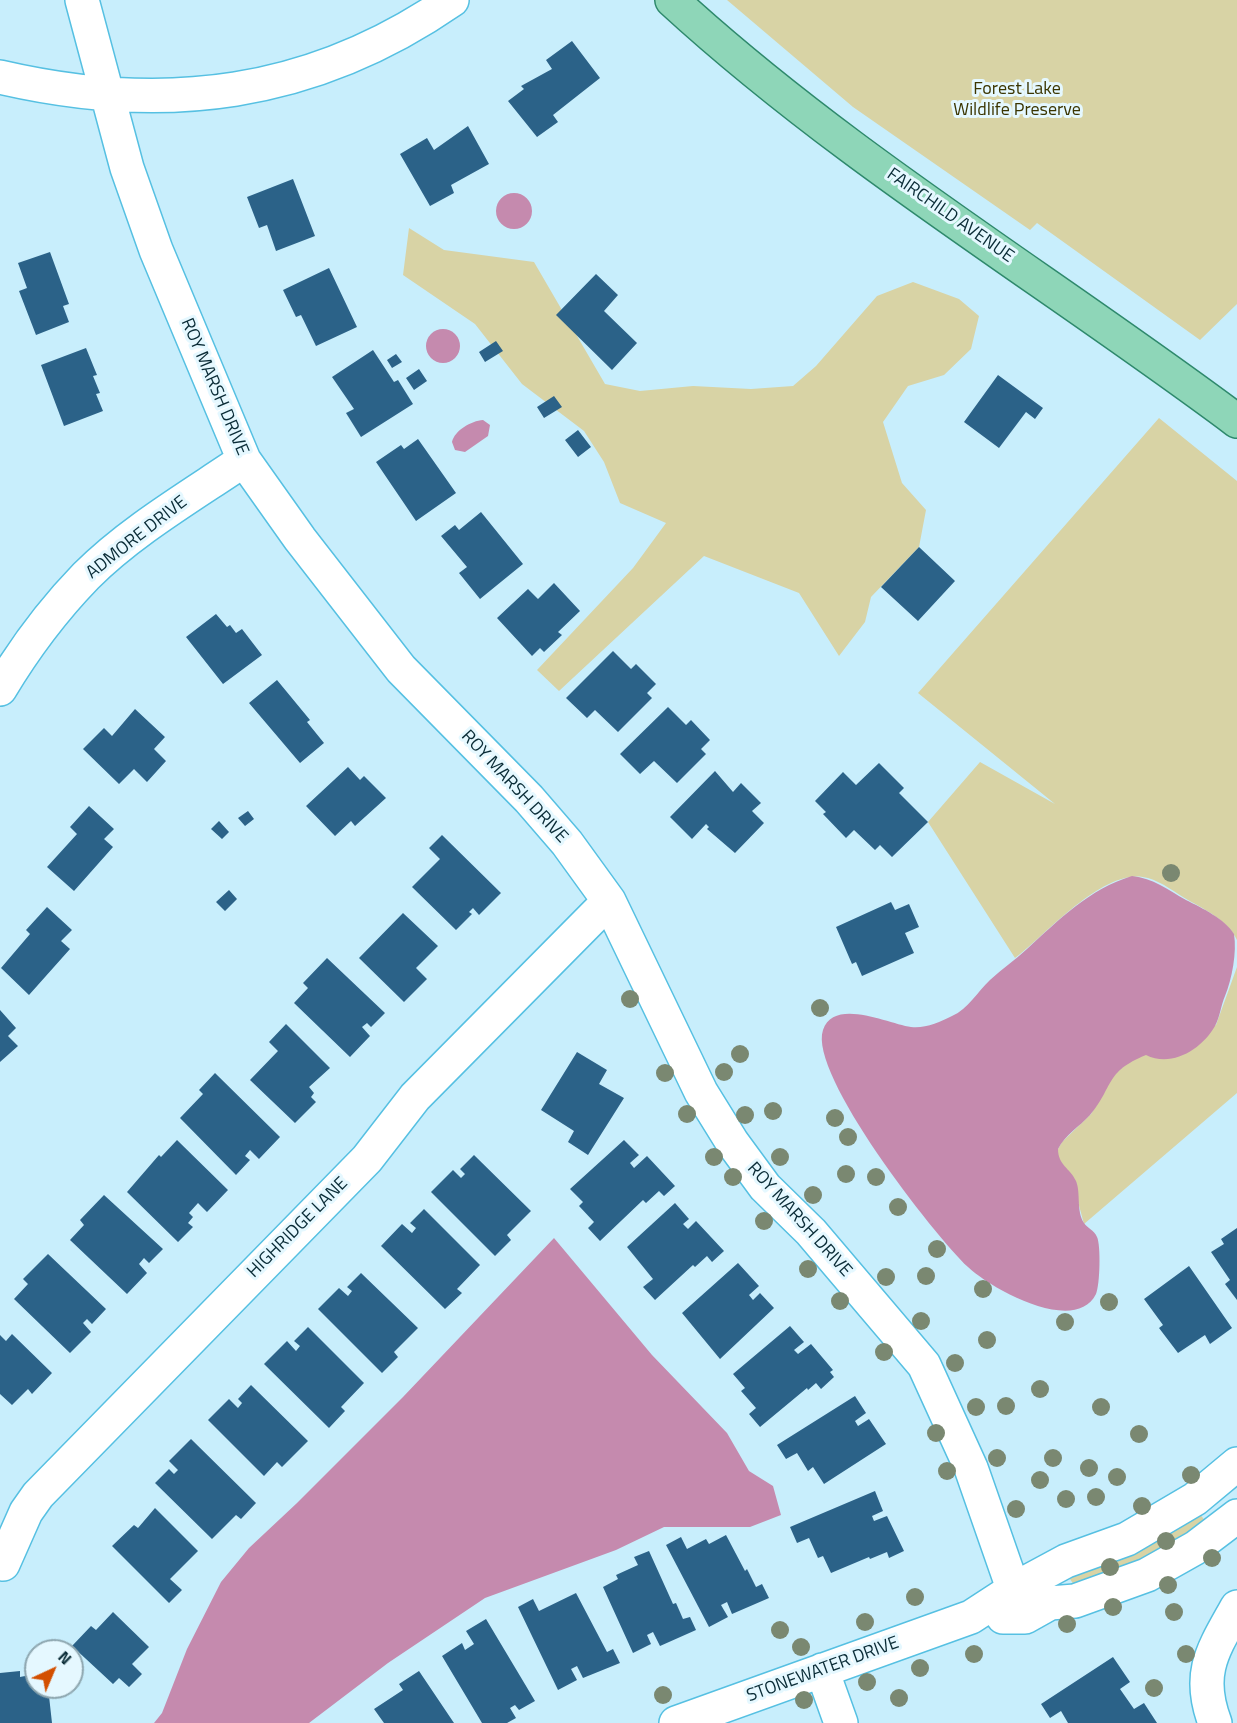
<!DOCTYPE html>
<html>
<head>
<meta charset="utf-8">
<style>
	body { margin:0 }
	#map { position:relative; width:1237px; height:1723px; overflow:hidden; background:#c8eefc; font-family:"Titillium Web",sans-serif }
	canvas { display:block }
	.north { position:absolute; left:24px; top:1639px; width:60px; height:60px; box-sizing:border-box; background:#e5f8ff; border:2px solid #8da6af; border-radius:50%; rotate:44deg; font-size:16px; font-weight:700; line-height:24px; text-align:center; color:#092b36 }
	.north::after { content:''; display:block; margin:auto; width:21px; height:27px; background:#d35001; clip-path:polygon(50% 0,100% 100%,50% 72%,0 100%) }
</style>
</head>
<body>
<div id="map">
<canvas width="1237" height="1723"></canvas>
<div class="north">N</div>
</div>
<script>
const context = document.querySelector('canvas').getContext('2d');
context.lineJoin = 'round';
function fill(path, color) { context.fillStyle = color; context.fill(path, 'evenodd'); }
function stroke(path, color, width, dash) { context.strokeStyle = color; context.lineWidth = width; context.lineCap = dash ? 'butt' : 'round'; context.setLineDash(dash || []); context.stroke(path); }
function label(font, color, halo, rows, align = 'center') {
  context.font = font + ' "Titillium Web",sans-serif'; context.lineWidth = 6; context.setLineDash([]); context.textBaseline = 'middle'; context.strokeStyle = halo; context.fillStyle = color; for (const [text, x, y, turn = 0] of rows) {
    context.save(); context.translate(x, y); context.rotate((+turn || 0) * Math.PI / 180); context.textAlign = isNaN(turn) ? turn : align; if (halo) context.strokeText(text, 0, 0); context.fillText(text, 0, 0); context.restore();
  }
}
fill(new Path2D(`
	M 727,0 L 1237,0 L 1237,304 L 1200,340 L 1037,223 L 1030,230 L 853,107 Z
	M 409,228 L 444,250 L 534,262 L 605,384 L 640,391 L 693,386 L 751,389 L 793,386 L 816,366 L 877,296 L 913,282 L 959,299 L 979,316 L 971,349 L 944,375 L 908,386 L 883,422 L 902,483 L 926,510 L 919,547 L 871,597 L 865,622 L 839,656 L 799,593 L 704,556 L 559,691 L 537,670 L 633,568 L 666,523 L 620,503 L 604,462 L 584,431 L 522,384 L 475,324 L 403,275 Z
	M 1159,418 L 1237,481 L 1237,940 C 1228,921 1206,910 1188,900 C 1176,893 1162,882 1148,878 C 1105,865 1046,935 1015,958 L 928,822 L 980,762 L 1055,804 L 918,693 Z
	M 1237,967 L 1237,1093 L 1084,1224 L 1077,1198 L 1077,1184 L 1058,1158 L 1058,1149 L 1062,1142 L 1091,1114 L 1112,1077 L 1129,1061 L 1216,1025 Z
	M 1198,1511 L 1205,1521 L 1162,1553 L 1074,1585 L 1068,1576 Z`), '#d8d3a5');
fill(new Path2D(`
	M496 211a18 18 0 1 1 36 0a18 18 0 1 1-36 0Z
	M426 346a17 17 0 1 1 34 0a17 17 0 1 1-34 0Z
	M 483,420 L 490,425 L 488,436 L 465,452 L 455,450 L 452,442 C 455,430 471,421 483,420 Z
	M 1132,876 C 1153,878 1168,890 1186,900 C 1202,908 1225,919 1234,934 C 1237,952 1232,979 1225,996 C 1221,1005 1220,1017 1215,1026 C 1202,1049 1172,1068 1146,1055 C 1104,1072 1114,1087 1090,1115 C 1079,1127 1065,1135 1058,1149 C 1058,1165 1070,1168 1076,1181 C 1081,1193 1076,1211 1084,1223 C 1087,1228 1094,1230 1097,1237 C 1101,1245 1100,1285 1096,1294 C 1075,1336 990,1288 968,1267 C 934,1235 808,1074 823,1030 C 834,997 889,1024 911,1027 C 924,1029 940,1022 952,1016 C 968,1009 978,991 990,980 C 1002,969 1015,960 1027,949 C 1059,920 1089,889 1132,876 Z
	M 554,1238 L 652,1355 L 727,1433 L 749,1471 L 773,1486 L 781,1515 L 750,1527 L 664,1527 L 616,1550 L 485,1598 L 388,1663 L 309,1723 L 154,1723 L 162,1713 L 187,1649 L 221,1582 L 249,1548 L 297,1503 L 403,1397 Z`), '#c58aae');
fill(new Path2D(`
	M 572,41 L 600,78 L 553,115 L 558,122 L 537,137 L 508,101 L 524,89 L 521,86 L 552,69 L 546,60 Z
	M 468,126 L 489,164 L 451,185 L 454,193 L 430,206 L 400,154 L 427,138 L 434,150 Z
	M 293,179 L 315,236 L 276,251 L 267,225 L 259,228 L 247,197 Z
	M 50,252 L 69,304 L 63,306 L 69,322 L 36,335 L 19,291 L 27,288 L 18,263 Z
	M 329,268 L 357,327 L 316,346 L 301,315 L 296,317 L 283,290 Z
	M 596,274 L 618,295 L 604,311 L 637,343 L 612,370 L 556,315 Z
	M 496,341 L 503,351 L 485,362 L 479,352 Z
	M 86,348 L 97,375 L 93,376 L 100,393 L 96,394 L 103,411 L 64,426 L 41,365 Z
	M 373,350 L 394,382 L 398,380 L 413,404 L 361,437 L 346,413 L 354,409 L 332,377 Z
	M 396,354 L 402,362 L 392,368 L 387,360 Z
	M 419,369 L 427,381 L 414,390 L 406,378 Z
	M 998,375 L 1043,408 L 1035,419 L 1026,412 L 999,448 L 964,422 Z
	M 554,396 L 562,407 L 544,418 L 537,407 Z
	M 578,430 L 591,447 L 578,457 L 565,440 Z
	M 418,439 L 456,493 L 416,521 L 376,462 L 401,445 L 404,449 Z
	M 481,512 L 523,564 L 480,599 L 459,573 L 467,567 L 441,536 L 455,525 L 459,530 Z
	M 919,547 L 955,581 L 918,621 L 881,587 Z
	M 554,583 L 580,611 L 558,632 L 562,635 L 544,652 L 540,648 L 532,656 L 497,618 L 528,589 L 538,599 Z
	M 216,614 L 227,627 L 230,625 L 236,633 L 242,629 L 262,655 L 223,684 L 186,637 Z
	M 613,651 L 631,669 L 636,664 L 656,684 L 647,693 L 652,698 L 618,732 L 595,710 L 587,718 L 566,698 Z
	M 277,680 L 310,720 L 307,722 L 324,743 L 300,763 L 249,703 Z
	M 668,707 L 686,725 L 691,720 L 710,740 L 701,749 L 706,754 L 677,783 L 654,761 L 640,774 L 620,754 Z
	M 135,709 L 165,737 L 154,749 L 166,761 L 147,782 L 134,769 L 119,784 L 83,749 L 104,728 L 112,736 Z
	M 879,763 L 904,788 L 899,793 L 928,822 L 892,857 L 880,845 L 875,850 L 854,830 L 846,838 L 823,814 L 826,812 L 815,801 L 843,772 L 856,785 Z
	M 348,767 L 360,780 L 364,776 L 386,798 L 355,826 L 351,821 L 335,836 L 306,806 Z
	M 715,771 L 733,792 L 741,783 L 761,803 L 752,811 L 764,823 L 735,853 L 707,829 L 709,827 L 706,824 L 692,839 L 670,817 Z
	M 89,806 L 114,829 L 104,839 L 113,847 L 74,891 L 47,867 L 77,834 L 70,827 Z
	M 248,811 L 254,819 L 245,826 L 238,818 Z
	M 219,821 L 229,832 L 222,839 L 211,829 Z
	M 442,835 L 501,893 L 479,915 L 473,908 L 469,912 L 472,914 L 456,930 L 412,887 L 440,859 L 429,848 Z
	M 229,890 L 237,899 L 225,911 L 216,902 Z
	M 891,902 L 895,910 L 909,904 L 919,927 L 905,933 L 914,953 L 862,976 L 856,962 L 852,964 L 836,927 Z
	M 47,907 L 72,930 L 61,941 L 70,949 L 29,995 L 1,968 L 30,934 L 26,930 Z
	M 403,913 L 438,946 L 416,968 L 427,979 L 404,1002 L 359,958 Z
	M 327,958 L 385,1013 L 371,1027 L 367,1023 L 362,1027 L 370,1036 L 350,1057 L 294,1003 L 308,988 L 303,983 Z
	M 0,1010 L 16,1028 L 8,1036 L 18,1046 L 0,1062 Z
	M 286,1024 L 330,1068 L 309,1087 L 314,1093 L 311,1097 L 316,1102 L 295,1123 L 250,1080 L 278,1051 L 269,1042 Z
	M 577,1052 L 607,1070 L 599,1084 L 624,1098 L 588,1155 L 568,1142 L 574,1131 L 541,1110 Z
	M 215,1073 L 280,1137 L 259,1159 L 250,1150 L 245,1156 L 250,1160 L 236,1175 L 180,1118 L 203,1094 L 199,1090 Z
	M 177,1140 L 228,1190 L 207,1212 L 198,1203 L 189,1213 L 193,1217 L 188,1223 L 193,1227 L 178,1242 L 127,1192 L 159,1155 L 161,1157 Z
	M 624,1140 L 639,1155 L 630,1163 L 634,1168 L 647,1156 L 675,1186 L 664,1196 L 659,1191 L 646,1203 L 643,1200 L 600,1241 L 588,1228 L 594,1222 L 579,1206 L 583,1202 L 570,1189 Z
	M 474,1155 L 531,1211 L 507,1235 L 511,1240 L 495,1256 L 431,1192 L 453,1170 L 461,1178 L 465,1174 L 460,1169 Z
	M 104,1195 L 163,1249 L 149,1263 L 144,1258 L 139,1264 L 147,1273 L 127,1294 L 70,1240 L 84,1225 L 80,1220 Z
	M 675,1203 L 689,1219 L 683,1224 L 688,1229 L 696,1221 L 724,1251 L 712,1262 L 707,1256 L 695,1267 L 693,1265 L 655,1300 L 643,1287 L 653,1279 L 627,1247 Z
	M 424,1209 L 480,1265 L 457,1289 L 462,1293 L 445,1309 L 381,1246 L 402,1224 L 412,1233 L 416,1228 L 410,1223 Z
	M 1237,1228 L 1237,1300 L 1225,1284 L 1230,1280 L 1211,1252 L 1224,1244 L 1221,1239 Z
	M 48,1254 L 106,1309 L 92,1324 L 87,1319 L 83,1323 L 91,1332 L 70,1353 L 14,1299 L 28,1284 L 23,1279 Z
	M 738,1263 L 759,1286 L 749,1295 L 753,1300 L 760,1293 L 774,1308 L 720,1359 L 682,1313 Z
	M 1189,1266 L 1232,1328 L 1210,1344 L 1205,1335 L 1178,1353 L 1159,1328 L 1163,1325 L 1144,1299 Z
	M 361,1273 L 418,1328 L 394,1352 L 398,1357 L 382,1373 L 318,1309 L 339,1288 L 348,1296 L 352,1291 L 347,1287 Z
	M 790,1326 L 804,1342 L 794,1350 L 798,1354 L 811,1344 L 833,1370 L 830,1372 L 834,1377 L 821,1389 L 816,1383 L 808,1390 L 807,1388 L 760,1427 L 749,1414 L 756,1408 L 741,1391 L 745,1388 L 733,1374 Z
	M 308,1327 L 364,1383 L 341,1407 L 345,1411 L 329,1428 L 264,1364 L 287,1341 L 296,1351 L 300,1346 L 294,1341 Z
	M 12,1334 L 52,1373 L 32,1394 L 28,1389 L 12,1405 L 0,1394 L 0,1335 L 6,1341 Z
	M 251,1385 L 308,1441 L 282,1467 L 277,1462 L 264,1476 L 208,1420 L 229,1399 L 238,1408 L 242,1403 L 238,1399 Z
	M 855,1396 L 866,1413 L 855,1421 L 858,1426 L 869,1419 L 886,1444 L 824,1484 L 813,1467 L 808,1471 L 797,1453 L 786,1459 L 777,1445 Z
	M 191,1439 L 256,1503 L 241,1519 L 236,1515 L 212,1539 L 155,1483 L 169,1469 L 174,1474 L 178,1470 L 169,1461 Z
	M 875,1491 L 883,1511 L 872,1516 L 874,1521 L 887,1516 L 904,1551 L 889,1558 L 887,1552 L 870,1559 L 869,1557 L 831,1573 L 823,1556 L 818,1558 L 809,1538 L 797,1543 L 790,1527 Z
	M 155,1508 L 198,1551 L 170,1579 L 182,1590 L 169,1603 L 112,1546 L 134,1525 L 138,1528 Z
	M 726,1535 L 745,1571 L 747,1569 L 756,1587 L 762,1584 L 769,1598 L 732,1614 L 727,1602 L 721,1605 L 728,1617 L 709,1627 L 666,1545 L 681,1537 L 687,1549 L 706,1539 L 709,1544 Z
	M 649,1551 L 673,1604 L 676,1603 L 683,1619 L 690,1617 L 696,1630 L 660,1646 L 653,1632 L 647,1635 L 651,1644 L 633,1653 L 603,1587 L 618,1579 L 616,1575 L 638,1565 L 634,1557 Z
	M 576,1593 L 607,1652 L 613,1649 L 620,1663 L 583,1678 L 577,1666 L 571,1669 L 577,1680 L 558,1690 L 518,1607 L 533,1599 L 539,1611 Z
	M 113,1612 L 149,1647 L 132,1664 L 142,1674 L 129,1687 L 119,1678 L 113,1684 L 72,1646 L 91,1626 L 96,1630 Z
	M 486,1619 L 535,1701 L 519,1710 L 515,1705 L 510,1708 L 516,1718 L 507,1723 L 482,1723 L 442,1656 L 462,1643 L 465,1650 L 474,1644 L 466,1631 Z
	M 1113,1657 L 1130,1682 L 1120,1689 L 1134,1709 L 1144,1703 L 1157,1723 L 1068,1723 L 1061,1711 L 1050,1718 L 1041,1704 Z
	M 36,1670 L 36,1687 L 48,1687 L 52,1723 L 0,1723 L 0,1673 L 20,1671 L 20,1677 L 25,1676 L 27,1671 Z
	M 419,1671 L 454,1723 L 384,1723 L 374,1709 L 403,1690 L 399,1684 Z`), '#2b6288');
const minor = new Path2D(`
	M 82,0 L 127,168 L 156,250 L 244,460 L 300,539 L 401,669 L 529,799 L 567,843 L 609,901 L 701,1092 L 732,1142 L 765,1187 L 811,1232 L 924,1365 L 971,1468 L 1023,1617
	M 0,77 C 164,115 312,97 452,0
	M 0,689 C 24,649 53,610 86,576 C 131,531 191,496 244,460
	M 3,1564 L 26,1512 L 38,1495 L 367,1159 L 415,1097 L 609,901
	M 1003,1617 L 1025,1617 L 1050,1603 L 1075,1601 L 1147,1575 L 1195,1548 L 1237,1516
	M 822,1670 L 841,1723
	M 676,1723 L 971,1617 L 1014,1589 L 1066,1561 L 1127,1539 L 1195,1499 L 1237,1464
	M 1215,1723 C 1196,1673 1213,1650 1237,1607`);
const major = new Path2D(`
	M 672,0 C 844,158 1050,281 1237,421`);
stroke(minor, '#56c0e2', 36);
stroke(major, '#2e896c', 36);
stroke(minor, '#fff', 33);
stroke(major, '#8ed6b8', 33);
context.fillStyle = '#7a8871';
for (const [x, y] of [
	[1171,873],
	[630,999],
	[820,1008],
	[740,1054],
	[724,1072],
	[665,1073],
	[773,1111],
	[687,1114],
	[745,1115],
	[835,1118],
	[848,1137],
	[714,1157],
	[780,1157],
	[846,1174],
	[733,1177],
	[876,1177],
	[813,1195],
	[898,1207],
	[764,1221],
	[937,1249],
	[808,1269],
	[926,1276],
	[886,1277],
	[983,1289],
	[840,1301],
	[1109,1302],
	[921,1321],
	[1065,1322],
	[987,1340],
	[884,1352],
	[955,1363],
	[1040,1389],
	[1006,1406],
	[976,1407],
	[1101,1407],
	[936,1433],
	[1139,1434],
	[997,1458],
	[1053,1458],
	[1089,1468],
	[947,1471],
	[1191,1475],
	[1117,1477],
	[1040,1480],
	[1096,1497],
	[1066,1499],
	[1142,1506],
	[1016,1509],
	[1166,1541],
	[1212,1558],
	[1110,1567],
	[1168,1585],
	[915,1597],
	[1113,1607],
	[1174,1612],
	[865,1622],
	[1067,1624],
	[780,1630],
	[801,1647],
	[974,1654],
	[1186,1654],
	[920,1668],
	[867,1682],
	[1154,1688],
	[663,1695],
	[899,1698],
	[804,1700]
]) { context.beginPath(); context.arc(x, y, 9, 0, 2 * Math.PI); context.fill(); }
label('18px', '#3b3500', '#e5f8ff', [
	["Forest Lake",1017,90],
	["Wildlife Preserve",1017,111]
]);
label('18px', '#092b36', '#e5f8ff', [
	["FAIRCHILD AVENUE",950,216,35],
	["ROY MARSH DRIVE",214,387,67],
	["ADMORE DRIVE",137,538,-38],
	["ROY MARSH DRIVE",514,787,47],
	["ROY MARSH DRIVE",799,1220,48],
	["HIGHRIDGE LANE",298,1228,-45],
	["STONEWATER DRIVE",823,1670,-20]
]);
</script>
</body>
</html>
